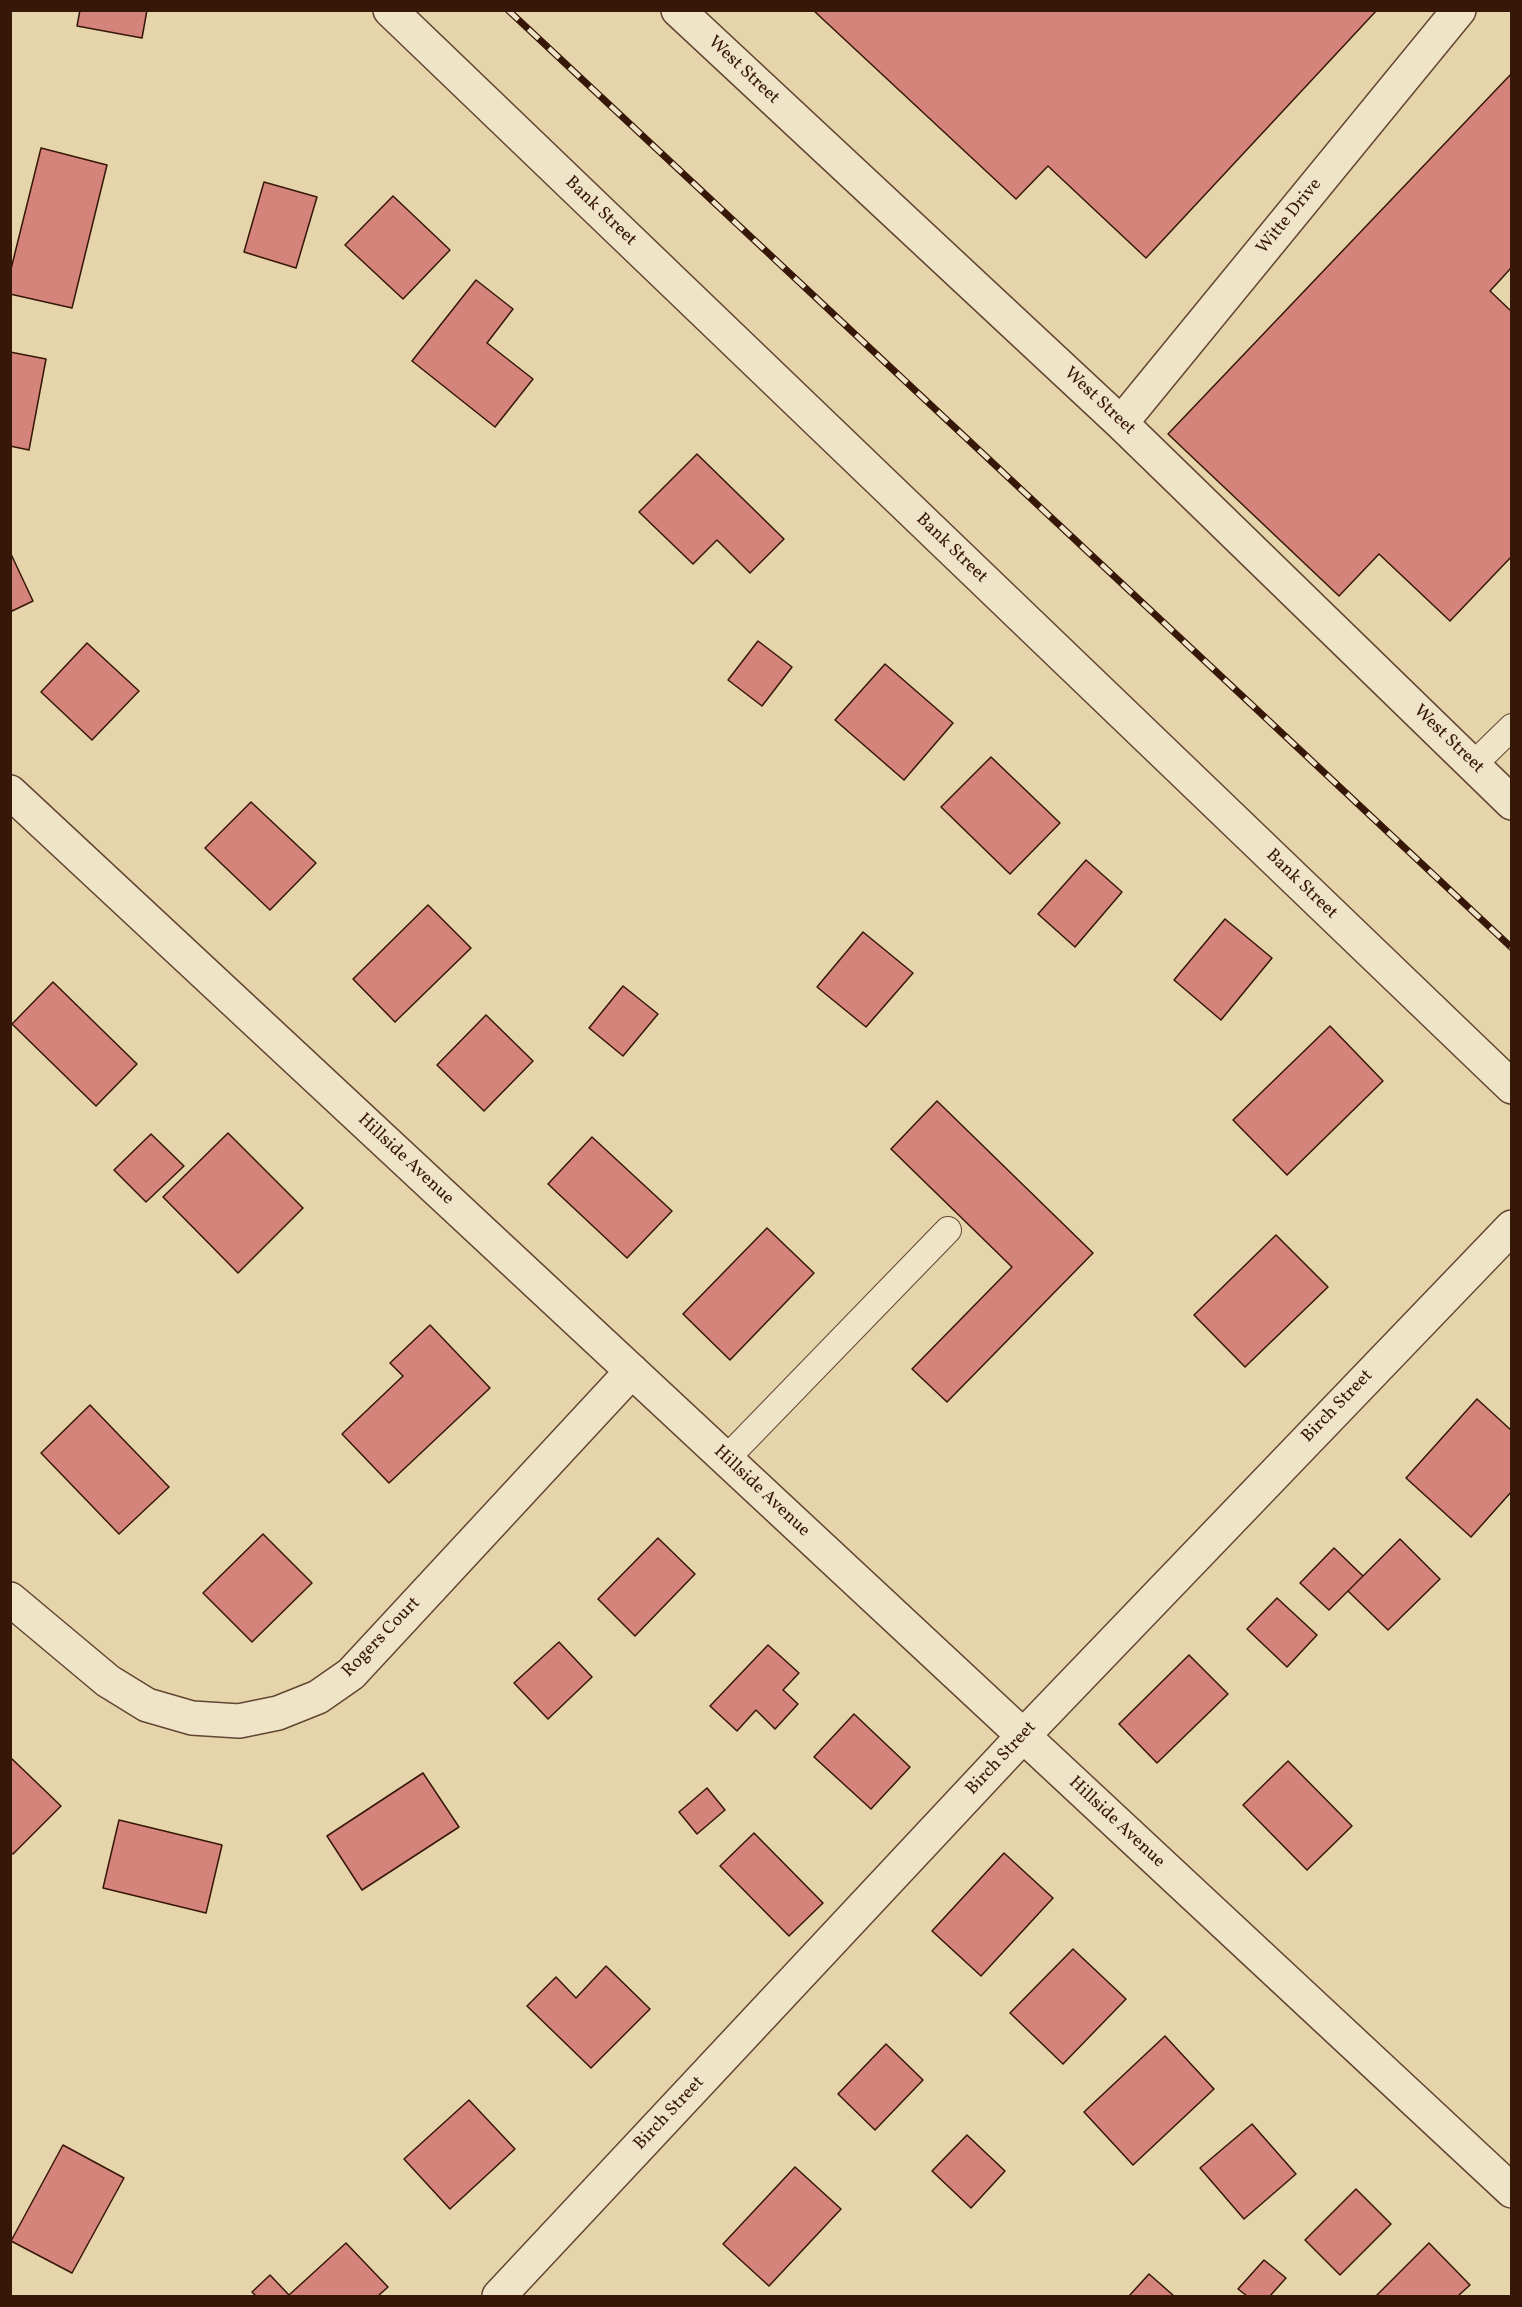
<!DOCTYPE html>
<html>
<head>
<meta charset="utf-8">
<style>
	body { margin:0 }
	#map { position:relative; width:1522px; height:2307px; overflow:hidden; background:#e6d4ab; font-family:Vollkorn,serif }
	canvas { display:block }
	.frame { position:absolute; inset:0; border:12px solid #361708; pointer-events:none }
</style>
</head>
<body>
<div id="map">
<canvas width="1522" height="2307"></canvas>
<div class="frame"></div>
</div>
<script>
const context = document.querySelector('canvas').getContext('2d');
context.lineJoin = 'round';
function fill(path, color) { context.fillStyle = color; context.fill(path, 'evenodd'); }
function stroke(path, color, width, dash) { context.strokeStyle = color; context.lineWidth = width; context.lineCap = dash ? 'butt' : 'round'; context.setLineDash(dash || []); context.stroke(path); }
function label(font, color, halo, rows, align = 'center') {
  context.font = font + ' Vollkorn,serif'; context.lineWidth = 5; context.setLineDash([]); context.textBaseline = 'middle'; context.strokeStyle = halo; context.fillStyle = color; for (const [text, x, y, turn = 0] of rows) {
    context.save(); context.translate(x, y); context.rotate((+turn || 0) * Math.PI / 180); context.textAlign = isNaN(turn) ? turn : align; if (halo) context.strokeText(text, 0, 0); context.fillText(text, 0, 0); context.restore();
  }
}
const building = new Path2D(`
	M 80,10 L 147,10 L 142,38 L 77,26 Z
	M 813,10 L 1377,10 L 1146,258 L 1048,166 L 1016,199 Z
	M 1512,73 L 1512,267 L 1490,291 L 1512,312 L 1512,556 L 1450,621 L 1379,554 L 1339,596 L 1168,434 Z
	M 41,148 L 107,165 L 72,308 L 10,294 L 10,273 Z
	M 264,182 L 317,197 L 296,268 L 244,252 Z
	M 393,196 L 450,250 L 403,299 L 345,245 Z
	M 476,280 L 513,309 L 487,343 L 533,379 L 495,427 L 412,361 Z
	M 10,352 L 46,359 L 29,450 L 10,446 Z
	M 697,454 L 784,539 L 750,573 L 717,540 L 693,564 L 639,512 Z
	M 10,552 L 33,601 L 10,612 Z
	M 758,641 L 792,667 L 762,706 L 728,680 Z
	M 87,643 L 139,691 L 92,740 L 41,692 Z
	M 885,664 L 953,723 L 904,780 L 835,720 Z
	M 991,757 L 1060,823 L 1010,874 L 941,807 Z
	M 251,802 L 316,863 L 270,910 L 205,848 Z
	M 1086,860 L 1122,892 L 1075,947 L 1038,914 Z
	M 428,905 L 471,948 L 395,1022 L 353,979 Z
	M 1225,919 L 1272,958 L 1221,1020 L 1174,980 Z
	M 863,932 L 913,973 L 866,1027 L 817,987 Z
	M 53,982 L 137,1064 L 96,1106 L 12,1024 Z
	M 623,986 L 658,1014 L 623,1056 L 589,1028 Z
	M 486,1015 L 533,1061 L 484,1111 L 437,1065 Z
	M 1330,1026 L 1383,1081 L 1287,1175 L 1233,1120 Z
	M 937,1101 L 1093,1253 L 947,1402 L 912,1369 L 1012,1267 L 891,1149 Z
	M 228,1133 L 303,1208 L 238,1273 L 163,1197 Z
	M 151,1134 L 184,1166 L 146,1202 L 114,1170 Z
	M 592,1137 L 672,1211 L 627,1258 L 548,1184 Z
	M 767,1228 L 814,1273 L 730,1360 L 683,1314 Z
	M 1276,1235 L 1328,1287 L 1245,1367 L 1194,1315 Z
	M 430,1325 L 490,1388 L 389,1483 L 342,1434 L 403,1376 L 390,1363 Z
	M 1477,1399 L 1512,1431 L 1512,1491 L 1471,1537 L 1406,1478 Z
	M 90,1405 L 169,1487 L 119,1534 L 41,1453 Z
	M 263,1534 L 312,1583 L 252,1642 L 203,1593 Z
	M 658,1538 L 695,1574 L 635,1636 L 598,1599 Z
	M 1400,1539 L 1440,1579 L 1388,1630 L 1348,1591 Z
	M 1334,1548 L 1363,1576 L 1329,1610 L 1300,1583 Z
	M 1277,1598 L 1317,1635 L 1287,1667 L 1247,1629 Z
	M 559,1642 L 592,1677 L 548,1719 L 514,1683 Z
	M 768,1645 L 799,1673 L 783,1690 L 798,1704 L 775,1729 L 756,1710 L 737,1731 L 710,1706 Z
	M 1189,1655 L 1228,1694 L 1157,1763 L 1119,1724 Z
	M 854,1714 L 910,1767 L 871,1809 L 814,1757 Z
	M 10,1757 L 61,1806 L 13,1854 L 10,1852 Z
	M 1288,1761 L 1352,1826 L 1307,1870 L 1243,1805 Z
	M 423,1773 L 459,1827 L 362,1890 L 327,1836 Z
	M 707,1788 L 725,1810 L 697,1834 L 679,1812 Z
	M 119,1820 L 222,1845 L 206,1913 L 103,1888 Z
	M 754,1833 L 823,1903 L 789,1936 L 720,1866 Z
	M 1004,1853 L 1053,1898 L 981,1976 L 932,1931 Z
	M 1073,1949 L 1126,1999 L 1063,2064 L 1010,2013 Z
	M 606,1966 L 650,2009 L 591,2068 L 527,2006 L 556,1977 L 576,1998 Z
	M 1165,2036 L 1214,2089 L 1133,2165 L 1084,2112 Z
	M 886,2044 L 923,2080 L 875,2130 L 838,2094 Z
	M 469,2100 L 515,2149 L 450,2209 L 404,2159 Z
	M 1252,2124 L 1296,2174 L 1244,2219 L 1200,2168 Z
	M 967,2135 L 1005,2171 L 971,2208 L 932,2171 Z
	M 63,2145 L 124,2178 L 72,2273 L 11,2241 Z
	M 795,2167 L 841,2209 L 769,2286 L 723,2244 Z
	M 1356,2189 L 1391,2224 L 1340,2275 L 1305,2240 Z
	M 346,2243 L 388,2287 L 378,2296 L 256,2296 L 252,2292 L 270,2275 L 289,2295 Z
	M 1429,2243 L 1470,2285 L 1458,2296 L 1376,2296 Z
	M 1264,2260 L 1286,2278 L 1270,2296 L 1247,2296 L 1238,2289 Z
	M 1149,2274 L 1174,2296 L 1129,2296 Z`);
fill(building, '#d4847b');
stroke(building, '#361708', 1.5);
const lane = new Path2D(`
	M 1473,765 L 1512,727
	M 726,1459 L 948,1230`);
const street = new Path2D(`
	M 390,10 L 1512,1087
	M 678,10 L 1121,423 L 1512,803
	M 1121,423 L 1459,10
	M 10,792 L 1512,2191
	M 10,1599 L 108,1681 L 147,1705 L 192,1718 L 239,1721 L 278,1713 L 318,1697 L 351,1674 L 632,1371
	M 499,2296 L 1023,1736 L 1512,1227`);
stroke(lane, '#624631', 28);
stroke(street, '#624631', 36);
stroke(lane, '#efe3c8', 26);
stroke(street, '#efe3c8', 33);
const rail = new Path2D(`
	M 508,10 L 1512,948`);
stroke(rail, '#361708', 7);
stroke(rail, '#efe3c8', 4.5, [14]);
label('18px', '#361708', '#efe3c8', [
	["West Street",743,71,43],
	["Bank Street",600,212,44],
	["Witte Drive",1290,217,-51],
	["West Street",1099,402,43],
	["Bank Street",951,549,44],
	["West Street",1448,740,44],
	["Bank Street",1301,885,44],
	["Hillside Avenue",405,1160,43],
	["Birch Street",1338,1407,-46],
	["Hillside Avenue",761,1492,43],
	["Rogers Court",382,1638,-46],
	["Birch Street",1002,1759,-47],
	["Hillside Avenue",1116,1823,43],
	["Birch Street",670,2114,-47]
]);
</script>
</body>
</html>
